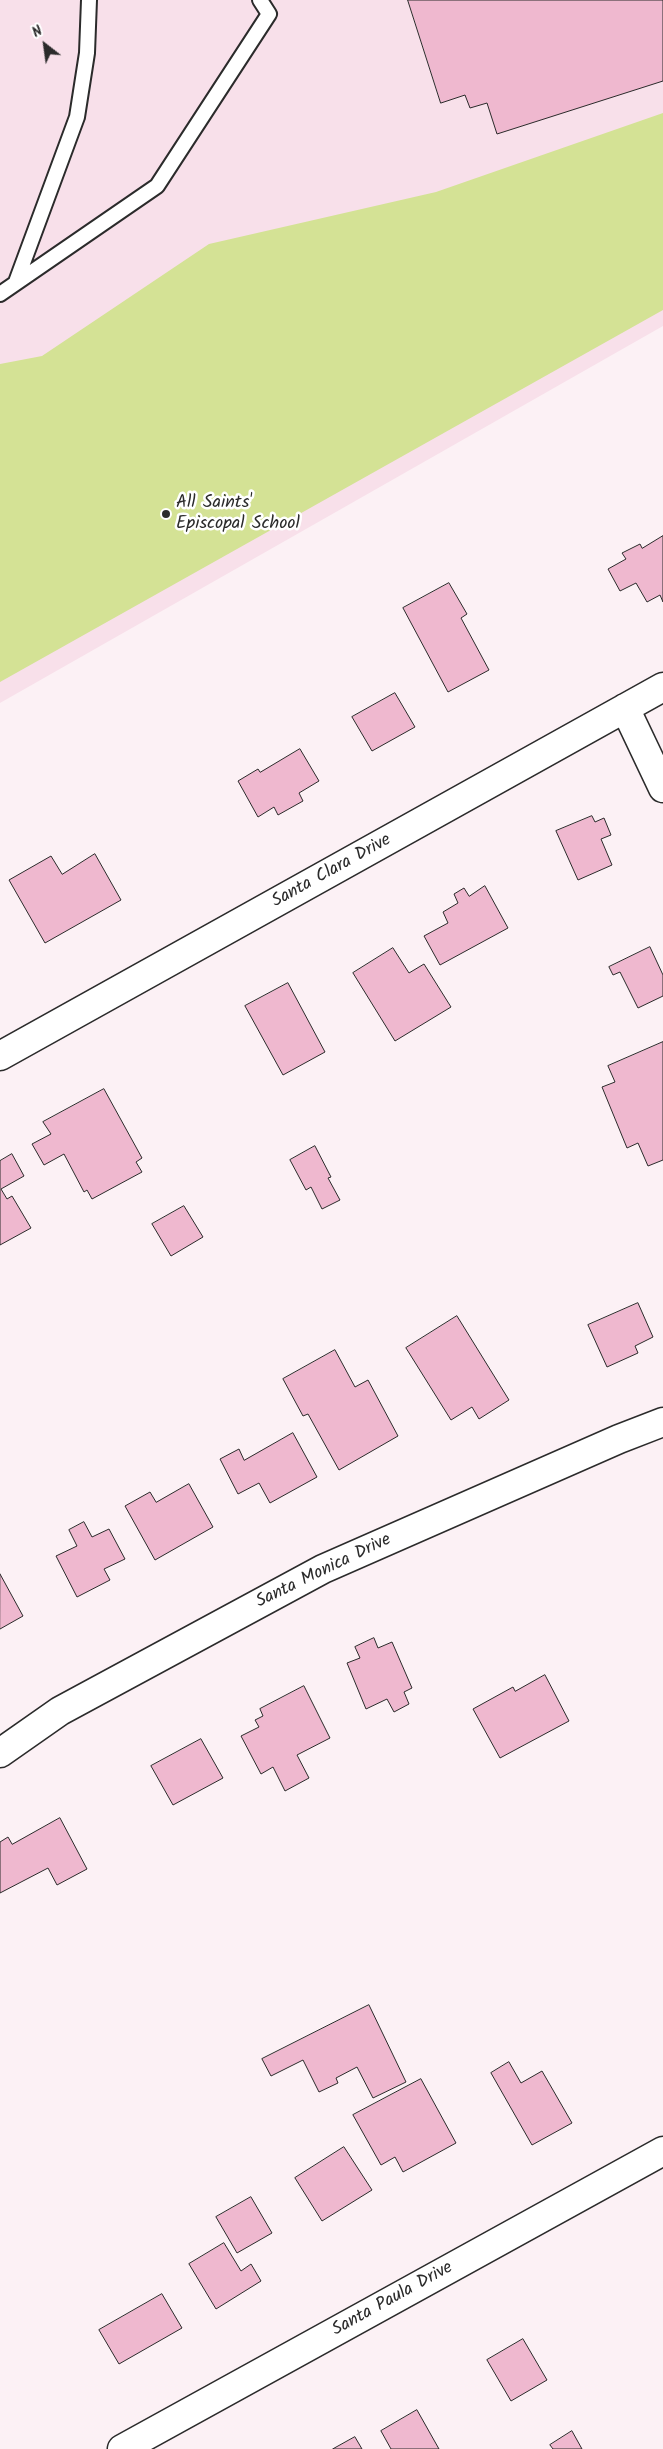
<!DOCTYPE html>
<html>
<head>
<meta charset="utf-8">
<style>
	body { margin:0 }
	#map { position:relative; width:663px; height:2449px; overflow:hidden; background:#fcf1f5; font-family:Kalam,sans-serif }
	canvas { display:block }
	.north { position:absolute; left:20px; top:20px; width:50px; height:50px; -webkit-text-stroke:4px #fff; paint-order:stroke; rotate:330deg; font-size:14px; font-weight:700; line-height:20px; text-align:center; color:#2b2b2b }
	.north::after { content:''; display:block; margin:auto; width:18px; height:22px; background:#2b2b2b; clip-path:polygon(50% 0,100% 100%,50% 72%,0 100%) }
</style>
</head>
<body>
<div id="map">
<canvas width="663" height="2449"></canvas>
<div class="north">N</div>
</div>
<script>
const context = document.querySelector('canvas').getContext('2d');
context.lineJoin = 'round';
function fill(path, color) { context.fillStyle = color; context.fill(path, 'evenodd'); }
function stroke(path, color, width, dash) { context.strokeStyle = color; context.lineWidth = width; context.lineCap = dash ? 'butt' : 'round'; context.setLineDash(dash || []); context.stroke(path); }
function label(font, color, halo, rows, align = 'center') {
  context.font = font + ' Kalam,sans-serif'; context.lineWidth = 5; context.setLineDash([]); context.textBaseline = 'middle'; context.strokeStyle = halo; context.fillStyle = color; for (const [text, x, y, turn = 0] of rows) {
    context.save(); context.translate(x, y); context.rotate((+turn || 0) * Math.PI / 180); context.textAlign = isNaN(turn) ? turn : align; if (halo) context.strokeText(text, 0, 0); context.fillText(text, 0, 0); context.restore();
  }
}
fill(new Path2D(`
	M 0,0 L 663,0 L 663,326 L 0,703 Z`), '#f8e0ea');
fill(new Path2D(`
	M 663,113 L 663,310 L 0,682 L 0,364 L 42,356 L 209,244 L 436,192 Z`), '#d4e295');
const building = new Path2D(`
	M 408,0 L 663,0 L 663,81 L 497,134 L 487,103 L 470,108 L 465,95 L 441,103 Z
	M 663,536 L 663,602 L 660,595 L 647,602 L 636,583 L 620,591 L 608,569 L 626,559 L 622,553 L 640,544 L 642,548 Z
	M 449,583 L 467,614 L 461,618 L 489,670 L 448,692 L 403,608 Z
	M 395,693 L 415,727 L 372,751 L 352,717 Z
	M 300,749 L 319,781 L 299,793 L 303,801 L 278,815 L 274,807 L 258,817 L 238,781 L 258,769 L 260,772 Z
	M 592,816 L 595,822 L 604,818 L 611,835 L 601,839 L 612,865 L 578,880 L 556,831 Z
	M 95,854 L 121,900 L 45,943 L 9,880 L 51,856 L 62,874 Z
	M 485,886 L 508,928 L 440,965 L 424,936 L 448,923 L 443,912 L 458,903 L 454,894 L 464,888 L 469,896 Z
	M 650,947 L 663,975 L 663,996 L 638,1008 L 620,972 L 613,975 L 609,967 Z
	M 393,948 L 409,973 L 424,964 L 451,1007 L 395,1041 L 353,973 Z
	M 288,983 L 325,1052 L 283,1075 L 245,1006 Z
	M 663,1042 L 663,1160 L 648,1166 L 638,1143 L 627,1148 L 602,1087 L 615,1082 L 608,1066 Z
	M 104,1089 L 142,1158 L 136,1162 L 142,1172 L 92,1199 L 87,1190 L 84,1192 L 64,1154 L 44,1165 L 32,1144 L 51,1134 L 43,1122 Z
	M 315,1146 L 331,1177 L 328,1178 L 340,1200 L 322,1209 L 311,1187 L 306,1190 L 290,1160 Z
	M 12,1154 L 24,1176 L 1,1189 L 7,1199 L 12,1196 L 31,1228 L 0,1245 L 0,1161 Z
	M 184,1206 L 203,1237 L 171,1256 L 152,1224 Z
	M 638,1303 L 653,1337 L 635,1346 L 638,1353 L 607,1367 L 588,1325 Z
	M 457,1316 L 509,1400 L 479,1419 L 472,1407 L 451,1420 L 406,1348 Z
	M 335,1350 L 355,1387 L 368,1380 L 398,1436 L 339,1470 L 308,1414 L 303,1416 L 283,1379 Z
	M 293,1433 L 317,1477 L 270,1503 L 259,1483 L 238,1494 L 220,1459 L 239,1449 L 244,1460 Z
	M 189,1484 L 213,1527 L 155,1560 L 125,1506 L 150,1492 L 156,1502 Z
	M 84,1522 L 92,1537 L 109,1529 L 125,1559 L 104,1569 L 110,1580 L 77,1597 L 56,1556 L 77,1546 L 69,1530 Z
	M 0,1574 L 23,1616 L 0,1629 Z
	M 374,1638 L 378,1648 L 392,1642 L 412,1688 L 404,1692 L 409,1704 L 394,1712 L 387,1699 L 366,1709 L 347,1663 L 360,1658 L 355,1647 Z
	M 545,1675 L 569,1721 L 500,1758 L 473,1709 L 513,1687 L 515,1691 Z
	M 304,1686 L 330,1738 L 297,1755 L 309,1778 L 285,1791 L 273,1767 L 261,1774 L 241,1736 L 259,1727 L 255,1720 L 263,1716 L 260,1709 Z
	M 201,1739 L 223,1778 L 173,1805 L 151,1766 Z
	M 60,1818 L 87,1869 L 57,1885 L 48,1868 L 0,1893 L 0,1842 L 8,1837 L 12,1844 Z
	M 369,2005 L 406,2082 L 373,2098 L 357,2067 L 336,2078 L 338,2083 L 319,2092 L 303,2060 L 271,2076 L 262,2059 Z
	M 509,2062 L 521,2083 L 542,2071 L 572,2123 L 532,2145 L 491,2073 Z
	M 421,2079 L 456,2143 L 403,2172 L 395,2157 L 381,2165 L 353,2115 Z
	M 344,2147 L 372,2190 L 322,2221 L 295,2178 Z
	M 251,2197 L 272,2233 L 237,2253 L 216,2217 Z
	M 224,2243 L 241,2271 L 251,2264 L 261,2281 L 216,2309 L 189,2264 Z
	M 162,2294 L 182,2328 L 119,2364 L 99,2330 Z
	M 523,2339 L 547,2380 L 511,2401 L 487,2360 Z
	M 417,2410 L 439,2449 L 391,2449 L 381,2431 Z
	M 572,2431 L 582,2449 L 553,2449 L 550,2445 Z
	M 355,2437 L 362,2449 L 333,2449 Z`);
fill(building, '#efb8cf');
stroke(building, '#2b2b2b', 1);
const service = new Path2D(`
	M 16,282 L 77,117 L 87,53 L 89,0
	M 0,294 L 157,186 L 269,14 L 260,0`);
const minor = new Path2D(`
	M 625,708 L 663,788
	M 0,1056 L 663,687
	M 0,1753 L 60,1711 L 323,1569 L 619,1439 L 663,1422
	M 122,2449 L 663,2151`);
stroke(service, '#2b2b2b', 18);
stroke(minor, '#2b2b2b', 31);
stroke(service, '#fff', 14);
stroke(minor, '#fff', 28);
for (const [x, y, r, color] of [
	[166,514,5,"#2b2b2b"]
]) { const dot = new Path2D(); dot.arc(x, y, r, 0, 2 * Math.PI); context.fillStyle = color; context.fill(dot); stroke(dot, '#fff', 2); }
label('18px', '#2b2b2b', '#fff', [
	["All Saints'",176,504],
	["Episcopal School",176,525]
], 'left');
label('18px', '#2b2b2b', '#fff', [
	["Santa Clara Drive",332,872,-29],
	["Santa Monica Drive",324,1572,-26],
	["Santa Paula Drive",393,2300,-29]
]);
</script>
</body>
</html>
